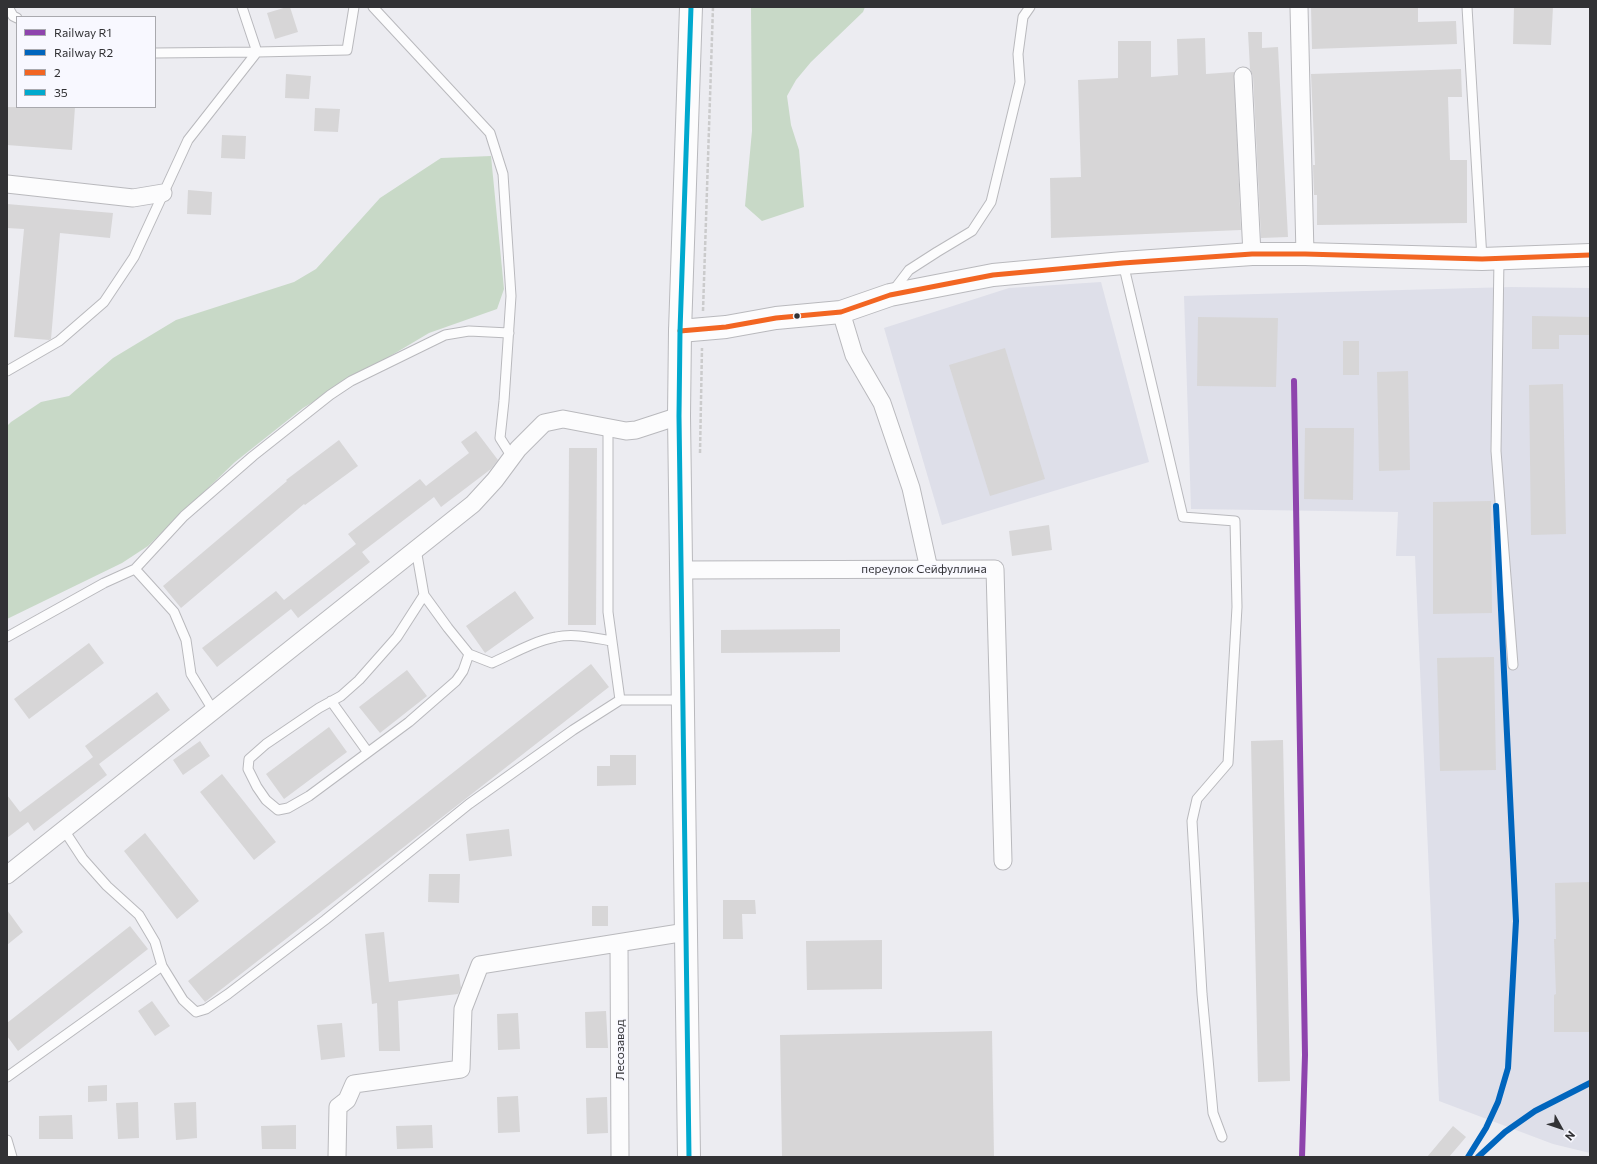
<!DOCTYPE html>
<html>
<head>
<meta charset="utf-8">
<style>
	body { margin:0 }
	#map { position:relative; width:1597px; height:1164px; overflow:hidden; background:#ececf1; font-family:Commissioner,sans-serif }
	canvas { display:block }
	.frame { position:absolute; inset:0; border:8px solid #323235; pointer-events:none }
	.legend { position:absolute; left:16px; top:16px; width:140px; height:92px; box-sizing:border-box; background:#f8f8ff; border:1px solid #a9a9ae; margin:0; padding:5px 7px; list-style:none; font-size:12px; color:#323235 }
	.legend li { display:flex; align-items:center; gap:8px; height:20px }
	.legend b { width:20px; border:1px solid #a9a9ae }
	.north { position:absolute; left:1541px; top:1108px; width:40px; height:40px; -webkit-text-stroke:3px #f8f8ff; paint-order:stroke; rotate:130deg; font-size:11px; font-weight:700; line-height:16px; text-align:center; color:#323235 }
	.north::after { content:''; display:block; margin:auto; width:14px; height:18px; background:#323235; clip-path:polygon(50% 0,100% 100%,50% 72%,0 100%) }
</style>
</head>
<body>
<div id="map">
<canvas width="1597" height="1164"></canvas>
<div class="frame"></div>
<ul class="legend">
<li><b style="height:5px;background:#8e44ad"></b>Railway R1</li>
<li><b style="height:5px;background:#0065bd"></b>Railway R2</li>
<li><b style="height:5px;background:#f26522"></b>2</li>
<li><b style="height:5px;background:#00a9ce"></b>35</li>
</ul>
<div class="north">N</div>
</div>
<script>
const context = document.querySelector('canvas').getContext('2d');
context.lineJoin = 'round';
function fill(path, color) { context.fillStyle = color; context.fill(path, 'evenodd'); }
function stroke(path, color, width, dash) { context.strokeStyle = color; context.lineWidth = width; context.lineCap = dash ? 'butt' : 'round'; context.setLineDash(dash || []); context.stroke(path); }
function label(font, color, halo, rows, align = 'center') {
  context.font = font + ' Commissioner,sans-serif'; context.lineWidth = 3; context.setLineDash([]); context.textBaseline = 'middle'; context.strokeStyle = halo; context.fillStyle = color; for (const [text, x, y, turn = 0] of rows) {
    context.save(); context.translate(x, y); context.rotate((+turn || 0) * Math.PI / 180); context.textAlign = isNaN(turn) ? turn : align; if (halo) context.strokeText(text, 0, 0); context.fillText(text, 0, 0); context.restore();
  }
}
fill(new Path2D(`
	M 1101,282 L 1149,462 L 942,525 L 884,328 L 1009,288 Z
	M 1511,287 L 1590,288 L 1590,1153 L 1553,1144 L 1439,1101 L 1415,556 L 1396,556 L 1398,512 L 1191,509 L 1184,296 Z`), '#dedfe9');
fill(new Path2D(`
	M 751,7 L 865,7 L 863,12 L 811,62 L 796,80 L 787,96 L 791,125 L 799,150 L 804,207 L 762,221 L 745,206 L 752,131 Z
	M 491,156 L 504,289 L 497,309 L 429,333 L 303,408 L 235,462 L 148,546 L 122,563 L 7,619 L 7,426 L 11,422 L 41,402 L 69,396 L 113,358 L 176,320 L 294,282 L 316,269 L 380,198 L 441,158 Z`), '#c8d9c7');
fill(new Path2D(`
	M 287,7 L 290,7 L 298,32 L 275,39 L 267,13 Z
	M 1311,7 L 1418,7 L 1418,22 L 1456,21 L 1457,44 L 1312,49 Z
	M 1514,7 L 1553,7 L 1551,45 L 1513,44 Z
	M 1248,32 L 1262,32 L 1262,48 L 1278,47 L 1288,237 L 1261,238 L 1253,76 L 1250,69 Z
	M 1205,38 L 1206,74 L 1234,72 L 1241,230 L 1051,238 L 1050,178 L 1081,177 L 1078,80 L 1118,78 L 1118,41 L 1151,41 L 1151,77 L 1178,75 L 1177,39 Z
	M 1461,69 L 1462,97 L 1448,97 L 1450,160 L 1467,160 L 1467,223 L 1317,225 L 1317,195 L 1314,195 L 1313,165 L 1315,165 L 1311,74 Z
	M 286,74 L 311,76 L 309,99 L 285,98 Z
	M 7,107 L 75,107 L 72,150 L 7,145 Z
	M 315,108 L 340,109 L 338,132 L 314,131 Z
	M 222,135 L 246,136 L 245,159 L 221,158 Z
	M 188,190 L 212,192 L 211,215 L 187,214 Z
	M 7,204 L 113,213 L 110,238 L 60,233 L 51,339 L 49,340 L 14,337 L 24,229 L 7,228 Z
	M 1532,316 L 1590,317 L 1590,335 L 1559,335 L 1559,349 L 1532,349 Z
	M 1198,317 L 1278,318 L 1276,387 L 1197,386 Z
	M 1343,341 L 1359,341 L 1359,375 L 1343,375 Z
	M 1005,348 L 1045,479 L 990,496 L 949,365 Z
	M 1408,371 L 1410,470 L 1379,471 L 1377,372 Z
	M 1563,384 L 1566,534 L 1531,535 L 1529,385 Z
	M 1305,428 L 1354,428 L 1353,500 L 1304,499 Z
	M 476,431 L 498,460 L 491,469 L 441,507 L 434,497 L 362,552 L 370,562 L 298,618 L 291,609 L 217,667 L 202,648 L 276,591 L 284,600 L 356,544 L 348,534 L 420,479 L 426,486 L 469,453 L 461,442 Z
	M 339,440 L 358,466 L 305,505 L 304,504 L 181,608 L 163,586 L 287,481 L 286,480 Z
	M 569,448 L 597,448 L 596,625 L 568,625 Z
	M 1491,501 L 1492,613 L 1433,614 L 1433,502 Z
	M 1049,525 L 1052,550 L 1012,556 L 1009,531 Z
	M 515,591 L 534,618 L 485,653 L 466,626 Z
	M 840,629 L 840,652 L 721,653 L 721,630 Z
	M 89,643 L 104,663 L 29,719 L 14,699 Z
	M 1494,657 L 1496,770 L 1440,771 L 1437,658 Z
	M 591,664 L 609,687 L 205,1002 L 188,981 Z
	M 407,670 L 427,696 L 380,733 L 359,707 Z
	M 157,692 L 170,710 L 99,764 L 107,775 L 34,831 L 28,822 L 7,838 L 7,795 L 20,812 L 93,757 L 85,746 Z
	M 329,727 L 347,752 L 284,799 L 266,774 Z
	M 1283,740 L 1290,1081 L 1258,1082 L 1251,741 Z
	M 200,741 L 210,756 L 183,775 L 173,760 Z
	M 610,755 L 636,755 L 636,785 L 597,786 L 597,766 L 610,766 Z
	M 222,774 L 276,842 L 254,860 L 200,792 Z
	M 509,829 L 512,856 L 469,861 L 466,834 Z
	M 145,833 L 199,901 L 177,919 L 124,851 Z
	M 429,874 L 460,874 L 459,903 L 428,902 Z
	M 1590,882 L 1590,1032 L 1554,1032 L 1554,995 L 1556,994 L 1554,939 L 1556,939 L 1555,883 Z
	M 723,900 L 755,900 L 756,914 L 742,914 L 743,939 L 723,939 Z
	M 592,906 L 608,906 L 608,926 L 592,926 Z
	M 7,910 L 23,932 L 7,945 Z
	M 130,926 L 148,949 L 18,1051 L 7,1036 L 7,1023 Z
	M 384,932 L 389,982 L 459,974 L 461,988 L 458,994 L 398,1001 L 400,1051 L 379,1051 L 377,1003 L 372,1004 L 365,934 Z
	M 882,940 L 882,989 L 807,990 L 806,941 Z
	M 152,1001 L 170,1026 L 155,1036 L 138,1011 Z
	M 606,1011 L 608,1048 L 586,1048 L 585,1012 Z
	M 518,1013 L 520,1049 L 498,1050 L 497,1014 Z
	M 342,1023 L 345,1057 L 321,1060 L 317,1025 Z
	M 992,1031 L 994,1157 L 959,1157 L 959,1156 L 782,1157 L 780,1035 Z
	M 107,1085 L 107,1101 L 88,1102 L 88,1086 Z
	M 518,1096 L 520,1132 L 498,1133 L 497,1097 Z
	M 607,1097 L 608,1133 L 587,1134 L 586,1098 Z
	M 138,1102 L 139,1138 L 118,1139 L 116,1103 Z
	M 196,1102 L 197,1138 L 176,1140 L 174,1103 Z
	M 72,1115 L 73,1139 L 39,1139 L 39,1116 Z
	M 296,1125 L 296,1149 L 262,1149 L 261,1126 Z
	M 432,1125 L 433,1148 L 397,1149 L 396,1126 Z
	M 1453,1126 L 1466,1137 L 1449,1157 L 1427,1157 Z`), '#d7d6d7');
const service = new Path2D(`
	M 8,7 L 13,16 L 17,18
	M 373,7 L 490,133 L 503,174 L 511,296 L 504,401 L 500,438 L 512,457
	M 1467,7 L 1482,259
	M 155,53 L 257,52 L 242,7
	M 1499,259 L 1496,451 L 1513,665
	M 1123,263 L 1183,517 L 1235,521 L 1237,607 L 1228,763 L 1197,799 L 1192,821 L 1202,994 L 1213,1113 L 1222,1137
	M 893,291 L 909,270 L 937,252 L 972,231 L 991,202 L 1020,82 L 1018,54 L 1023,17 L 1030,7
	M 7,371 L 59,341 L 104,302 L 134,257 L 188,140 L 257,52 L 347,50 L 354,7
	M 608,428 L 608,612 L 620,700
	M 416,549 L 424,595 L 448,628 L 469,654 L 492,663 C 512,654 534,641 556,637 C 574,633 594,638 612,641
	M 424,595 L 397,637 L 359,680 L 341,696 L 319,708 L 266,744 L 249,759 L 248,769 L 257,787 L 266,800 L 278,810 L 288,808 L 309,796 L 409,722 L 456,681 L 463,671 L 469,654
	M 7,637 L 104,583 L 135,569
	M 331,701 L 367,751
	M 213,710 L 191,674 L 186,640 L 174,612 L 135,569 L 184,516 L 253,456 L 330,395 L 351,381 L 445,335 L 469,331 L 509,333
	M 64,830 L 83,859 L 107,886 L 139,915 L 155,942 L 162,966 L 183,1000 L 196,1012 L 206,1009 L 228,994 L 325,920 L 469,804 L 573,730 L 620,700 L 683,700
	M 7,1077 L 162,966
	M 7,1140 L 12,1157`);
const minor = new Path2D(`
	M 1299,7 L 1305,254
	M 1243,76 L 1252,254
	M 7,184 L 133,198 L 163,193
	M 841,312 L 854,355 L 882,403 L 911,488 L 929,569
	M 681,570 L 995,569 L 1003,861
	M 7,875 L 473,504 L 495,480 L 518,449 L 544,423 L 563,419 L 626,431 L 636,430 L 679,416
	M 619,943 L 620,1157
	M 337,1157 L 338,1107 L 347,1100 L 354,1084 L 461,1069 L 463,1009 L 480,965 L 686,932`);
const tertiary = new Path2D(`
	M 680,331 L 726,327 L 776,318 L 841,312 L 890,295 L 993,275 L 1123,263 L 1252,254 L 1305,254 L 1482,259 L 1590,255`);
const secondary = new Path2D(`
	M 689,1157 L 679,416 L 680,331 L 691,7`);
stroke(service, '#b9b9bd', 11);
stroke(minor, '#b9b9bd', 19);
stroke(tertiary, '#b9b9bd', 24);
stroke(secondary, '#b9b9bd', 24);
stroke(new Path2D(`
	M 703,311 L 713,7
	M 700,453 L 702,348`), '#cbcbcc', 2.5, [4, 2]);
stroke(service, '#fcfcfd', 9);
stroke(minor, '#fcfcfd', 17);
stroke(tertiary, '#fcfcfd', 22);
stroke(secondary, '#fcfcfd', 22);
stroke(new Path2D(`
	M 680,331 L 726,327 L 776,318 L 841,312 L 890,295 L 993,275 L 1123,263 L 1252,254 L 1305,254 L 1482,259 L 1590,255`), '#f26522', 5);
stroke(new Path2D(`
	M 689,1157 L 679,416 L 680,331 L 691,7`), '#00a9ce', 5);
stroke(new Path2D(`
	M 1294,381 L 1305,1055 L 1302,1157`), '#8e44ad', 6);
stroke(new Path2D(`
	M 1468,1157 L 1486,1128 L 1498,1102 L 1508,1068 L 1516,921 L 1496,506
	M 1478,1157 L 1505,1132 L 1535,1111 L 1590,1083`), '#0065bd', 6);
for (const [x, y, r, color] of [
	[797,316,3.5,"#323235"]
]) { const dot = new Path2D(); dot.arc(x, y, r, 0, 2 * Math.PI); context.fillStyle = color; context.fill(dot); stroke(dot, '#f8f8ff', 1.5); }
label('12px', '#323235', '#f8f8ff', [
	["переулок Сейфуллина",924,569],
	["Лесозавод",620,1050,-90]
]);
</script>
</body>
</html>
